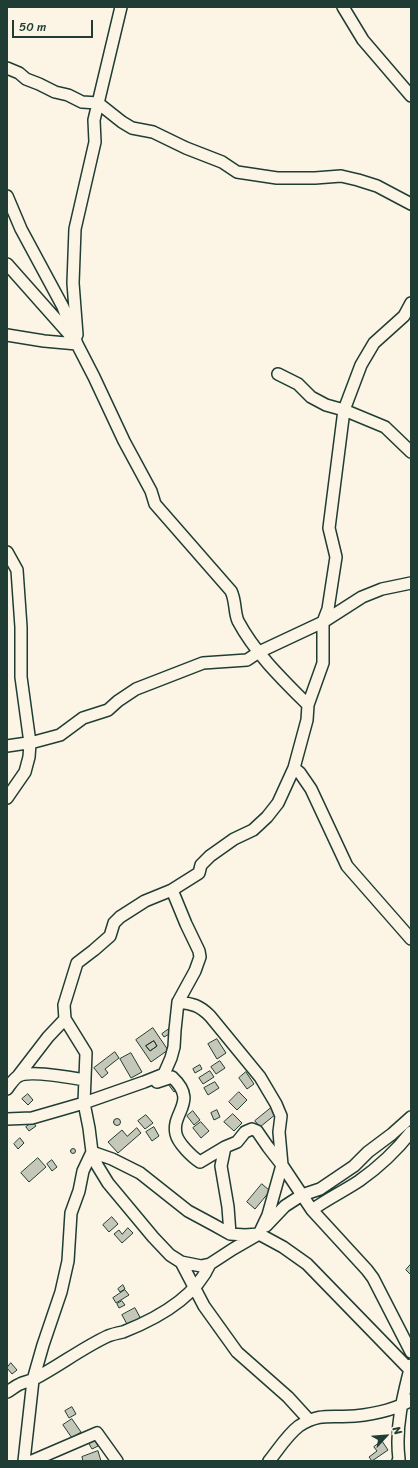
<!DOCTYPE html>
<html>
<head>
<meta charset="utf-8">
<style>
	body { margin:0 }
	#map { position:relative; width:418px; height:1468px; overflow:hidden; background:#fcf5e5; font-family:Sriracha,sans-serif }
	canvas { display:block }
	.frame { position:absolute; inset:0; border:8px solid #1f3d34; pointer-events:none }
	.north { position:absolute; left:366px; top:1416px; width:40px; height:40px; -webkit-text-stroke:3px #fcf5e5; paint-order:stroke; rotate:64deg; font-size:11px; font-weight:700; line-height:16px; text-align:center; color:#1f3d34 }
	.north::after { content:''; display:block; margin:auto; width:14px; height:18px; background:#1f3d34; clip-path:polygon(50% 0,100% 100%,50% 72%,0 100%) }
	.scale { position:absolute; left:12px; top:20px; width:81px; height:18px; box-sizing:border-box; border:2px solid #1f3d34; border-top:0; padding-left:5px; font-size:12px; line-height:14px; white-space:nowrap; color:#1f3d34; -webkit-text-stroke:3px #fcf5e5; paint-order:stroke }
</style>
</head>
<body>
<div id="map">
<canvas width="418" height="1468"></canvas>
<div class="frame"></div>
<div class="north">N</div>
<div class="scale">50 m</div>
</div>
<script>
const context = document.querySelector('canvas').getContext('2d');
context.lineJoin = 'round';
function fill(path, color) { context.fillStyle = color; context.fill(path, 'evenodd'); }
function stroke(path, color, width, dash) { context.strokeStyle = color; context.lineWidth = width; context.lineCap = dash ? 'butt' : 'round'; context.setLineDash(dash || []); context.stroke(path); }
const building = new Path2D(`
	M 153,1028 L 168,1050 L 151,1062 L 136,1040 ZM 154,1041 L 157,1046 L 150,1051 L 146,1046 Z
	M 169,1029 L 171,1033 L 164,1037 L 162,1034 Z
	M 217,1039 L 226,1053 L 217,1059 L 208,1044 Z
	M 154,1041 L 157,1046 L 150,1051 L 146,1046 Z
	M 115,1052 L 119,1058 L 105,1069 L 108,1073 L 102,1078 L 94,1068 Z
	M 131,1053 L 142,1072 L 131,1078 L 120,1059 Z
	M 220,1061 L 225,1068 L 216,1074 L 211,1067 Z
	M 200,1065 L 202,1069 L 195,1073 L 193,1069 Z
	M 210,1071 L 214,1077 L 203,1084 L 199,1078 Z
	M 246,1072 L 254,1084 L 247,1089 L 239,1078 Z
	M 172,1081 L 178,1089 L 174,1092 L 168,1084 Z
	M 215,1082 L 219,1088 L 208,1095 L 204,1088 Z
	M 239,1092 L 247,1100 L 237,1110 L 229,1102 Z
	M 28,1094 L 33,1100 L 28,1105 L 22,1099 Z
	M 271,1108 L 276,1114 L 260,1127 L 255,1121 Z
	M 217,1110 L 220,1117 L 214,1120 L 211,1113 Z
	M 193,1111 L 200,1120 L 194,1125 L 187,1116 Z
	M 233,1114 L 242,1123 L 234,1131 L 224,1122 Z
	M 146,1115 L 153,1123 L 145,1129 L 138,1121 Z
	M113.5 1122a3.5 3.5 0 1 1 7 0a3.5 3.5 0 1 1-7 0Z
	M 33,1122 L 36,1126 L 29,1131 L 26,1127 Z
	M 201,1122 L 209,1131 L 201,1138 L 193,1128 Z
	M 154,1127 L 159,1136 L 152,1141 L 146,1132 Z
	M 137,1128 L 141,1133 L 118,1153 L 108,1142 L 122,1130 L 127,1136 Z
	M 20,1138 L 24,1143 L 18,1149 L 14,1144 Z
	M70.5 1151a2.5 2.5 0 1 1 5 0a2.5 2.5 0 1 1-5 0Z
	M 38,1158 L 46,1167 L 29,1182 L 21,1173 Z
	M 52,1160 L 57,1167 L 52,1171 L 47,1164 Z
	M 262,1184 L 270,1191 L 255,1209 L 247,1202 Z
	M 112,1217 L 118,1224 L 109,1232 L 103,1225 Z
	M 128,1228 L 133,1233 L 122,1243 L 114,1234 L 119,1230 L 122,1234 Z
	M 411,1264 L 411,1275 L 406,1270 Z
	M 123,1285 L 125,1289 L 120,1292 L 118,1289 Z
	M 125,1290 L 129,1295 L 116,1303 L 113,1298 Z
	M 122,1301 L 125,1305 L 119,1308 L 117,1304 Z
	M 135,1308 L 141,1319 L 128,1326 L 122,1315 Z
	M 11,1363 L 17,1370 L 12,1374 L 7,1368 Z
	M 72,1407 L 76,1414 L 69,1418 L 65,1411 Z
	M 72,1419 L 81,1432 L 72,1438 L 63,1425 Z
	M 94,1439 L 98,1446 L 92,1449 L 88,1442 Z
	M 382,1441 L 388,1450 L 372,1461 L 369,1457 L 377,1451 L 374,1447 Z
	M 98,1451 L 101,1461 L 83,1461 L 82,1457 Z`);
fill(building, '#c5c7b9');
stroke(building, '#1f3d34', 1);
const minor = new Path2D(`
	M 343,7 L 363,40 L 411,96
	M 7,68 L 19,73 L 26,79 L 39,84 L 55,92 L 68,95 L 82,102 L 98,103 L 122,122 L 132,128 L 153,132 L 186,148 L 222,162 L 237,172 L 277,178 L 315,178 L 341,176 L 358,180 L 377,186 L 411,204
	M 7,196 L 21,229 L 63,307 L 77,344 L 94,377 L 124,441 L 151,491 L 155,504 L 231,591 C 236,601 234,612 238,621 C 255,653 282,679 308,705
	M 7,264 L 70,335
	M 7,335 L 44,341 L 77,344
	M 77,335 L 73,283 L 75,229 L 95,142 L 94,120 L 121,7
	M 278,374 L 298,384 L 311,397 L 326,405 L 344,410 L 385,427 L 411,452
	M 7,552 L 17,570 L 21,627 L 21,677 L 30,743 L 29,757 L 25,772 L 7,798
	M 7,746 L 34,742 L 60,735 L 83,718 L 108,710 L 118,701 L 136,689 L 203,663 L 247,660 L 259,652 L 323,622 L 362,597 L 382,589 L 411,583
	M 294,768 L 300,773 L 311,789 L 347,866 L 411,939
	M 172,890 L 199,873 L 201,865 L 210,856 L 234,839 L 253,830 L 267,817 L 278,803 L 294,768 L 307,720 L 308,705 L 323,663 L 323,622 L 328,609 L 336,557 L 329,528 L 344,410 L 361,365 L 374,343 L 404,316 L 411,303
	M 178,1002 C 193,1004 199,1005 210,1016 L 260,1077 L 276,1104 L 281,1116 L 279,1132 L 282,1165 L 268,1215 L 259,1234 L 233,1249 L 210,1264 L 201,1266 L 181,1262 L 170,1255 L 153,1237 L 108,1183 L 97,1165 L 92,1152 L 89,1128 L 84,1103 L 144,1082 L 164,1074 L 171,1058 L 174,1047 L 175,1030 Z
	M 18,1076 L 48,1037 L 65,1019
	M 157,1082 L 172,1077 C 199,1102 171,1112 176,1134 C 178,1143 192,1157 200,1162 L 225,1147 L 237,1142 L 245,1132 L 252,1129 L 257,1131 L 268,1147 L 282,1165 L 312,1210 L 367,1270 L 373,1278 L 411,1352
	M 7,1089 C 10,1085 13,1080 17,1077 C 27,1069 72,1078 85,1080
	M 7,1119 L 32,1118 L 84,1103 L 86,1053 L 65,1019 L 64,1005 L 77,963 L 94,950 L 110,936 L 114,923 L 120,917 L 145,901 L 172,890 L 186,924 L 199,951 L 200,957 L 195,971 L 178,1002
	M 225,1147 L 221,1166 L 228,1207 L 230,1234
	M 312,1210 C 327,1199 344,1191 359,1181 C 379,1167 396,1151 411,1132
	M 266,1226 L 285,1206 L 302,1195 L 320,1189 L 354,1166 L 368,1152 L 392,1134 L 411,1117
	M 181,1262 L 204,1306 L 237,1352 L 288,1397 L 309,1420
	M 7,1392 C 11,1390 15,1386 20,1384 C 24,1382 30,1381 34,1379 C 59,1366 82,1348 108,1336 C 113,1334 118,1333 123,1332 C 156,1319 195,1298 210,1264
	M 24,1461 L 33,1380 L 43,1345 L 61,1292 L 68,1261 L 71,1213 L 79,1191 L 83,1171 L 92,1152 L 112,1159 L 140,1173 L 188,1211 L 214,1225 L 230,1234 L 245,1235 L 259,1234 L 283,1247 L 307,1264 L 411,1371
	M 32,1461 L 97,1433 L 117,1461
	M 269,1461 C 278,1450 287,1435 299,1426 C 320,1412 333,1418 355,1416 C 374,1414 395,1410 411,1400
	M 398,1461 L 399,1459 C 395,1427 403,1396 411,1365`);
stroke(minor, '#1f3d34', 14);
stroke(minor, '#fcf5e5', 11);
</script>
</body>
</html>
